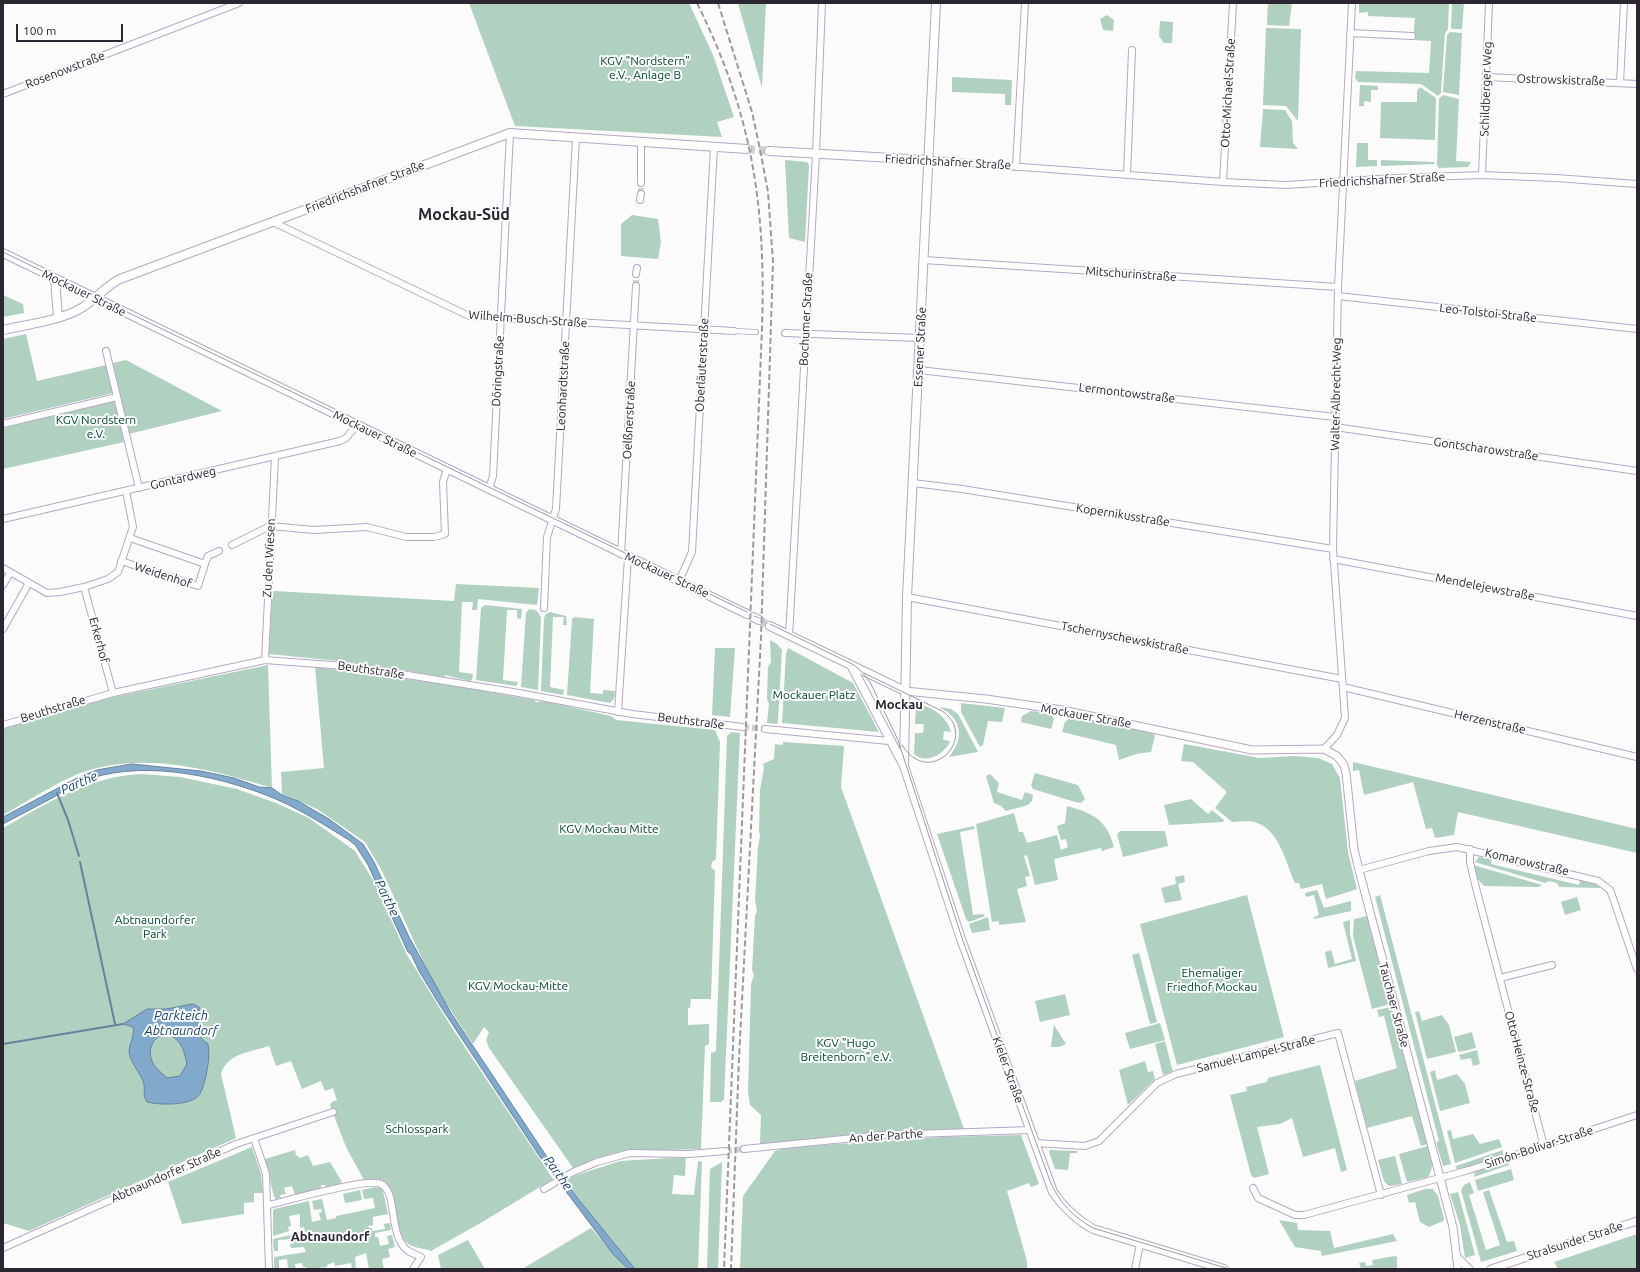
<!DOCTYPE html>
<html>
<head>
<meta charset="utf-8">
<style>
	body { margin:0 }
	#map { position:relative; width:1640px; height:1272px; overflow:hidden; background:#fbfbfb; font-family:Ubuntu,sans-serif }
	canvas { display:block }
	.frame { position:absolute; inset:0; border:4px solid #2c2633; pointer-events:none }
	.scale { position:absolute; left:16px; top:24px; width:107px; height:18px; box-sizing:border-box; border:2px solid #2c2633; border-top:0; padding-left:5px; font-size:12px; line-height:14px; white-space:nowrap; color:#2c2633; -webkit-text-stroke:3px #fbfbfb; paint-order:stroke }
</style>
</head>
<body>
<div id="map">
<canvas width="1640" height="1272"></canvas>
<div class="frame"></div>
<div class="scale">100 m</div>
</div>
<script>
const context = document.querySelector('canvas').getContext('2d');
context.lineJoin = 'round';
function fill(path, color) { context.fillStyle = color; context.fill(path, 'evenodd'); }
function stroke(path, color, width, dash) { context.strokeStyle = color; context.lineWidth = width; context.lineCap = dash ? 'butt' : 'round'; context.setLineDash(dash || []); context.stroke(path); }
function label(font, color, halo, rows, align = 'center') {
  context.font = font + ' Ubuntu,sans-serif'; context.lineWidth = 4; context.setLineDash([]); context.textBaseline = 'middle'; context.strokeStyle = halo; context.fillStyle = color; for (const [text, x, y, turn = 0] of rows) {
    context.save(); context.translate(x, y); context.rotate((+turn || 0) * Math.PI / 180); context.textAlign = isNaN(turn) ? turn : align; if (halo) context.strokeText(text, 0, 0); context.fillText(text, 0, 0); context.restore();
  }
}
fill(new Path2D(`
	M 469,3 L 689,3 L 713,55 L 734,117 L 717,122 L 722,137 L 515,126 Z
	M 738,3 L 766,3 L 762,88 Z
	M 1268,3 L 1292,3 L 1289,26 L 1267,25 Z
	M 1359,3 L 1433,4 L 1433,3 L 1449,3 L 1448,29 L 1445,33 L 1441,93 L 1438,96 L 1421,84 L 1358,82 L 1355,78 L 1356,71 L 1429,73 L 1431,41 L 1413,40 L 1415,18 L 1368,16 L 1368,12 L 1359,13 Z
	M 1452,3 L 1464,3 L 1462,29 L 1452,29 L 1451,27 Z
	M 1107,15 L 1114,20 L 1113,31 L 1103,30 L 1100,19 Z
	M 1160,21 L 1173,22 L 1172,43 L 1164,43 L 1159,36 Z
	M 1266,28 L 1301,29 L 1298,121 L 1286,106 L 1263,105 Z
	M 1450,32 L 1462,33 L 1459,95 L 1443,92 L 1447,35 Z
	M 952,77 L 1012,80 L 1011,105 L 1005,105 L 1005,94 L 952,92 Z
	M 1360,85 L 1378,86 L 1378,90 L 1371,90 L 1371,102 L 1364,101 L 1364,106 L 1359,106 Z
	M 1420,87 L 1436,98 L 1435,140 L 1380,138 L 1381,102 L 1417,102 L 1417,91 Z
	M 1443,95 L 1459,99 L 1456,161 L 1471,162 L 1468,167 L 1439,168 L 1437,165 L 1439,99 Z
	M 1263,109 L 1285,110 L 1292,121 L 1293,143 L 1298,149 L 1260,147 Z
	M 1357,143 L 1368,143 L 1368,160 L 1377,160 L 1377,166 L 1356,167 Z
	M 785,160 L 807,162 L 809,165 L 805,242 L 789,238 Z
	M 1381,160 L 1434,162 L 1435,164 L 1381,166 Z
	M 632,215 L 658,219 L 661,242 L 658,259 L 621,256 L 621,224 Z
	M 3,295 L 23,304 L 24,313 L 3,317 Z
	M 26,334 L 37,381 L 106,365 L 113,393 L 3,419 L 3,339 Z
	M 126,360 L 222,411 L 129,434 L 113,363 Z
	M 115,401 L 124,442 L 3,469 L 3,428 Z
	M 456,584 L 539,588 L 537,605 L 478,599 L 477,610 L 472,610 L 473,602 L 462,602 L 459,672 L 473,674 L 472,680 L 469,681 L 445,675 L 444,677 L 358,663 L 269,654 L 272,592 L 274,591 L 454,601 Z
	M 485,605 L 522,609 L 521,619 L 517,618 L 517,610 L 507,610 L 503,680 L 518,682 L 516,686 L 476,680 L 481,608 Z
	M 529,609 L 536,610 L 541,617 L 538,690 L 521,687 L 526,613 Z
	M 550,612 L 566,616 L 567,625 L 563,625 L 564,617 L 553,617 L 550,687 L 564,690 L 563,695 L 541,691 L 544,618 L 546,614 Z
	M 575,617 L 594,619 L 590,693 L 603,694 L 603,690 L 615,691 L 614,699 L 610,703 L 567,695 L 572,619 Z
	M 770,640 L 777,644 L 782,650 L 778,720 L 777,724 L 767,723 L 769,704 L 767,699 L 768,667 L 771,662 Z
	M 715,648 L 735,648 L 730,717 L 712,715 Z
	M 788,648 L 853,683 L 879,732 L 782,723 L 786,654 Z
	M 268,665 L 272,788 C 210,769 141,750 78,774 C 54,784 26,802 3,815 L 3,728 L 76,705 Z
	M 315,667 L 444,684 L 534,700 L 536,702 L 544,701 L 611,716 L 616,720 L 715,730 L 720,742 L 716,859 L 712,862 L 711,867 L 715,871 L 711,999 L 691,999 L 690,1008 L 688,1008 L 688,1025 L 709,1024 L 709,1044 L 705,1046 L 701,1149 L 629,1151 L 593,1160 L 573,1168 L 489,1048 L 486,1040 L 489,1032 L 484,1027 L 473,1044 L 434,985 L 382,871 L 365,842 L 317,809 L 282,794 L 281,772 L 324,768 Z
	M 961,703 L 1005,708 L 1002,722 L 988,721 L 983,745 L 980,747 L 961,712 Z
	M 920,705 C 934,707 948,719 951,732 L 944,731 L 943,740 L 950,741 C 945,754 926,765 914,754 L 915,733 L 923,733 L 924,724 L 915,724 L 916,708 Z
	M 939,707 L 951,709 L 958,714 L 978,752 L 949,757 C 965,737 962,718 939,707 Z
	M 1031,711 L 1050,713 L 1054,719 L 1051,729 L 1021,722 L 1022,716 Z
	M 1073,716 L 1149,730 L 1155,736 L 1151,752 L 1136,754 L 1119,760 L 1116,745 L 1062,732 L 1065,722 Z
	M 731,732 L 740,733 L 724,1099 L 721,1102 L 710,1102 L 711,1053 L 716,1051 L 727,736 Z
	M 783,742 L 844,746 L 841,787 L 964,1129 L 884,1132 L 760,1145 L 761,1115 L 750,1105 L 748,1092 L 751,984 L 754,975 L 752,970 L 755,916 L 757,911 L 755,900 L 758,847 L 760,836 L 759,831 L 760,790 L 764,768 L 763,764 L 774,759 L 775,744 L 783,745 Z
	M 1184,744 L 1260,758 L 1295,756 L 1318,758 L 1332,764 L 1340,778 L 1348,852 L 1357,889 L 1326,899 L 1322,884 L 1301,889 L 1299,883 L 1295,883 C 1286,864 1280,831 1257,823 C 1249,820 1240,822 1232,822 L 1215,808 L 1227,792 L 1193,762 L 1181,761 Z
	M 1353,762 L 1637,829 L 1637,853 L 1458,812 L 1454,835 L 1435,838 L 1432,828 L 1426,829 L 1413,782 L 1364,795 L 1359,770 L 1353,771 Z
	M 1035,773 L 1078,785 L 1085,799 L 1081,803 L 1075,802 L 1033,789 L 1031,785 Z
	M 142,774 L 180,777 L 237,789 L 276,803 L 309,818 L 355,851 L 373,880 L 407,955 L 452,1028 L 553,1179 L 484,1221 L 431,1251 C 424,1248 411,1248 406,1242 C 388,1221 407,1171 364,1180 L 346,1147 L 330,1105 L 332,1102 L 337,1100 L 333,1088 L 325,1091 L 321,1081 L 302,1089 L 291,1061 L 276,1066 L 269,1046 C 251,1052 227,1053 221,1074 L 236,1138 L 29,1231 L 3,1223 L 3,828 C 50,802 87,777 142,774 Z
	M 990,774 L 999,783 L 997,792 L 1022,800 L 1025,792 L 1033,795 L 1032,801 L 1028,805 L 1006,811 L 1001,806 L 994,803 L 986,776 Z
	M 1191,799 L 1208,814 L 1212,810 L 1224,820 L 1223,822 L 1169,825 L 1164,805 Z
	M 1067,806 C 1093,813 1107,820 1114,847 L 1102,851 L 1101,848 L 1054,859 L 1058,880 L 1035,885 L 1027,855 L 1024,856 L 1030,876 L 1025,877 L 1027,886 L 1017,889 L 1026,922 L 999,925 L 999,921 L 992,922 L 976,824 L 1014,813 L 1019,832 L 1023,832 L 1027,843 L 1057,835 L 1061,850 L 1068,847 L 1066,839 L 1061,840 L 1057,826 L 1065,823 Z
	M 974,826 L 974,829 L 960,832 L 973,915 L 983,914 L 985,916 L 969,922 L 966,919 L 937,834 Z
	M 1120,831 L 1165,831 L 1168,846 L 1123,857 L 1117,834 Z
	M 1479,857 L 1492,859 L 1491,864 L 1579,885 L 1580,880 L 1595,884 L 1601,888 L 1559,887 L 1557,883 L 1549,881 L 1545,883 L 1475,862 Z
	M 1473,865 L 1542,885 L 1538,887 L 1484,886 L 1475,876 Z
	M 1184,875 L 1185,882 L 1178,884 L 1182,900 L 1165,903 L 1161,888 L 1176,884 L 1175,877 Z
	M 1317,890 L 1324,908 L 1351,901 L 1351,911 L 1314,919 L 1314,917 L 1319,915 L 1314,895 L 1306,897 L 1305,893 Z
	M 1247,895 L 1284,1037 L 1177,1065 L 1140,924 Z
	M 1380,895 L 1451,1164 L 1443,1166 L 1436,1142 L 1439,1141 L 1375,897 Z
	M 1577,897 L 1581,910 L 1565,915 L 1561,902 Z
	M 1367,916 L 1390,1004 L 1372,1009 L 1353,936 L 1354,919 Z
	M 988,917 L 990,930 L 972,933 L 969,924 Z
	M 1350,920 L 1350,934 L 1356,961 L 1328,968 L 1325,952 L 1331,950 L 1335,964 L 1352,959 L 1343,922 Z
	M 1139,953 L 1157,1022 L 1150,1024 L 1132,955 Z
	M 1065,994 L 1070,1015 L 1040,1022 L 1035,1001 Z
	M 1391,1007 L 1427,1144 L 1421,1146 L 1412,1116 L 1367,1128 L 1355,1081 L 1397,1068 L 1384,1016 L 1379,1017 L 1377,1010 Z
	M 1419,1011 L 1422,1021 L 1442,1015 L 1449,1025 L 1456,1052 L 1427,1059 L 1415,1012 Z
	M 1160,1023 L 1165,1040 L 1130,1049 L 1125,1033 Z
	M 1054,1025 L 1066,1044 L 1059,1047 L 1051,1047 Z
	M 1472,1032 L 1476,1048 L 1460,1052 L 1458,1051 L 1454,1037 Z
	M 1165,1041 L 1173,1072 L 1163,1075 L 1155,1044 Z
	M 1477,1050 L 1480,1064 L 1473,1066 L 1471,1058 L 1461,1060 L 1459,1055 Z
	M 1145,1061 L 1148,1072 L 1153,1071 L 1155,1079 L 1128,1105 L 1119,1070 Z
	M 1320,1065 L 1347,1170 L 1341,1172 L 1335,1148 L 1303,1157 L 1292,1118 L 1280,1124 L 1257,1127 L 1269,1174 L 1254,1178 L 1251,1175 L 1230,1095 L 1247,1091 L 1246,1087 L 1267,1082 L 1268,1078 Z
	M 1435,1070 L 1437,1080 L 1457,1074 L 1465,1084 L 1470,1103 L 1440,1111 L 1430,1072 Z
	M 1451,1130 L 1453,1139 L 1473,1134 L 1480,1144 L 1499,1139 L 1502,1147 L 1455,1163 L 1447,1131 Z
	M 1021,1135 L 1039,1184 L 1031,1187 L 1029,1183 L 1007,1191 L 1027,1261 L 1027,1269 L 740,1269 L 743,1196 L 775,1151 L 790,1147 L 942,1137 Z
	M 1428,1146 C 1431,1158 1435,1167 1428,1177 L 1407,1182 L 1399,1154 Z
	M 252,1147 L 261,1174 L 263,1193 L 254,1193 L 254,1202 L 244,1203 L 244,1214 L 182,1224 L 168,1182 Z
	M 295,1150 L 296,1155 L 300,1158 L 308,1155 L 313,1166 L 330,1162 L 342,1182 L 338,1185 L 326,1189 L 325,1185 L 321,1185 L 321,1188 L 295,1195 L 292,1186 L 284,1188 L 286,1194 L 280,1195 L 281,1198 L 276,1199 L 274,1197 L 265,1159 Z
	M 1050,1150 L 1077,1151 L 1077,1153 L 1070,1153 L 1068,1170 L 1055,1169 L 1049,1152 Z
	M 1503,1150 L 1503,1156 L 1457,1170 L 1456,1166 Z
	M 1395,1156 L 1402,1184 L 1389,1186 L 1384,1181 L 1378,1160 Z
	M 686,1157 L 685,1176 L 674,1175 L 672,1194 L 694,1195 L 698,1161 L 702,1162 L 698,1269 L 634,1269 L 616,1249 L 565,1179 L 620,1161 Z
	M 1508,1161 L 1509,1165 L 1474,1177 L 1475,1172 Z
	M 722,1162 L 718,1269 L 707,1269 L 710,1169 Z
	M 1511,1169 L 1514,1180 L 1478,1191 L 1475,1180 Z
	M 1470,1182 L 1474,1193 L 1469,1195 L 1486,1250 L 1500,1245 L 1483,1192 L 1489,1190 L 1507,1242 L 1514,1241 L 1517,1251 L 1481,1262 L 1461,1190 L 1464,1185 Z
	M 375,1187 L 381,1188 L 383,1191 L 388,1214 L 373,1217 L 373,1225 L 368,1226 L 369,1228 L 372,1228 L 372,1231 L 385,1229 L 384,1224 L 390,1223 L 391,1230 L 375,1233 L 375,1237 L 378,1237 L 380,1246 L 389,1244 L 387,1236 L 392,1235 L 395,1247 L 388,1249 L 390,1257 L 382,1259 L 384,1269 L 369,1269 L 366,1253 L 355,1257 L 356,1269 L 352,1269 L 351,1263 L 335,1266 L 334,1262 L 327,1265 L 327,1267 L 307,1269 L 306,1267 L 303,1267 L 302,1263 L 295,1264 L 296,1269 L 288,1269 L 287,1259 L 279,1260 L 279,1269 L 274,1269 L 274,1257 L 306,1252 L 304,1247 L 291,1248 L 290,1244 L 294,1244 L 293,1239 L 278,1240 L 278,1251 L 274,1251 L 273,1239 L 305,1232 L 304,1227 L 300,1228 L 300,1214 L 289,1216 L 291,1226 L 288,1227 L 289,1231 L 273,1236 L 273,1211 L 274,1209 L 309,1201 L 312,1222 L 321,1220 L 319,1213 L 322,1212 L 321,1209 L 314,1210 L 312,1201 L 322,1199 L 327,1220 L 336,1218 L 336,1216 L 375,1208 L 373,1198 L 364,1199 L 362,1190 Z
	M 1425,1189 L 1433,1189 L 1438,1196 L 1444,1218 L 1443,1221 L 1429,1227 L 1420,1222 L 1415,1202 L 1409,1203 L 1407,1195 Z
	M 360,1190 L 362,1200 L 345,1203 L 343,1194 Z
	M 1458,1192 L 1475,1255 L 1465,1258 L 1460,1225 L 1450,1194 Z
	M 1279,1220 L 1297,1223 L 1298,1230 L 1330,1231 L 1334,1248 L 1393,1234 L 1397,1241 L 1322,1256 L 1321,1251 L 1295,1247 Z
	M 591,1228 L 627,1269 L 522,1269 Z
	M 1637,1234 L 1637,1269 L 1558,1269 L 1554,1262 Z
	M 468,1240 L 485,1269 L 441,1269 L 438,1255 Z
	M 1395,1256 L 1397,1257 L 1397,1269 L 1361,1269 L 1359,1263 L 1365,1262 L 1366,1266 L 1373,1265 L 1372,1260 Z`), '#b0d1c0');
const water = new Path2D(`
	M 132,764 L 201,771 L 234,778 L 259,787 L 272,788 L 282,795 L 298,801 L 329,819 L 363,844 L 374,862 L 409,937 L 451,1013 L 547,1157 L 584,1206 L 635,1269 L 628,1269 L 613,1254 L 540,1157 L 441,1007 L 419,971 L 411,954 L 408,952 L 368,865 L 356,846 L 349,840 C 326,826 303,811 278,800 C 225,777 148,760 92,778 C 78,782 66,790 54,797 C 37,806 20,815 3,824 L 3,817 L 79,777 L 97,770 Z
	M 193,1004 L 199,1007 C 201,1024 190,1031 208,1044 C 210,1055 208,1065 206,1076 C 204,1082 203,1091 198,1096 C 189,1106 159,1105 147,1102 C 142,1095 146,1088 143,1081 C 139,1071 131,1064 129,1052 C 129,1044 135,1036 133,1027 L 123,1024 L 147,1009 L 166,1009 ZM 166,1033 C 182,1041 183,1047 187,1064 L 180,1076 L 167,1078 C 162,1073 154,1067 152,1061 C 147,1048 154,1036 166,1033 Z`);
fill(water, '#81a9cc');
stroke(water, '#68829e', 1);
stroke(new Path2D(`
	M 57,793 L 68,820 L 79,856
	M 80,862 L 115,1024
	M 3,1044 L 123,1024`), '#68829e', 2);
stroke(new Path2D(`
	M 641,194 L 641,183
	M 636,286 L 636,274
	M 743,727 L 765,729
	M 726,1151 L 744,1149`), '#d2d0d3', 6, [6, 3]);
stroke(new Path2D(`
	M 747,149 L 769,151
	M 759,620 L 770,626`), '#d2d0d3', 8, [8, 4]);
const pedestrian = new Path2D(`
	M 734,331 L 756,332`);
const minor = new Path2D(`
	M 1350,33 L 1412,36
	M 1486,77 L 1637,84
	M 1620,83 L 1624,3
	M 3,94 L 239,3
	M 928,160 L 1223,182 L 1286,185 L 1395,178 L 1482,175 L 1556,178 L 1637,184
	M 1016,167 L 1025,3
	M 1127,175 L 1132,50
	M 1482,175 L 1489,3
	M 1223,182 L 1233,3
	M 641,183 L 641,142
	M 640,200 L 641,194
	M 273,222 L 469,316 L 734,331
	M 924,260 L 1338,287
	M 636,274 L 637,268
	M 1338,296 L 1637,329
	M 785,333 L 920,338
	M 106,351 L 139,488
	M 919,370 L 1335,417
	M 3,424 L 117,397
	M 1335,427 L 1637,471
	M 913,483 L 962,489 L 1333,549
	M 489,489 L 493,476 L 510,133
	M 3,519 L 340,441 L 346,438 L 357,425
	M 232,545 L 270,526 L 314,530 L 367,527 L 406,537 L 434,537 L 445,534 L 443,482 L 447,469
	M 621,554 L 636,286
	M 1333,559 L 1637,616
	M 121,561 L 198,586 L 205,564 L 130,538
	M 205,564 L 208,556 L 219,551
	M 3,568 L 47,593 L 60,592 L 84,587 L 108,579 L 118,572 L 133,527 L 126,491
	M 679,581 L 692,552 L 714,147
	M 3,585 L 10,573
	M 84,587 L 113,693
	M 907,597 L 1342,679
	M 544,608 L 547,537 L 556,509 L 576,138
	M 3,629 L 29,583
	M 789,636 L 816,154 L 822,3
	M 265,660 L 275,457
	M 1343,687 L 1637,757
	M 618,712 L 628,557
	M 3,725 L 113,693 L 265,660 L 358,667 L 519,693 L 632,714 L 743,727
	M 765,729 L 889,741
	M 1324,749 L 1337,735 L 1345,718 L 1333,549 L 1338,287 L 1352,3
	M 1470,849 L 1470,862 L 1476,888 L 1544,1146
	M 1359,870 L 1429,851 L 1457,847 L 1598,881 L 1610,890 L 1613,898 L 1637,969
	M 1500,978 L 1552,965
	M 254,1138 L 266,1174 L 269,1269
	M 1035,1143 L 1085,1146 L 1099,1141 L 1157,1083 L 1176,1074 L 1338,1033 L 1381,1195
	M 744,1149 L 884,1135 L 1030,1130
	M 1253,1188 L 1258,1198 L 1295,1215 L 1304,1215 L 1469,1170 L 1637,1115
	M 544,1189 L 573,1172 L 597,1162 L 630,1153 L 689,1154 L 726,1151
	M 268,1205 C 286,1201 369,1177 381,1184 C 398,1192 388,1235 407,1250 C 411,1253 417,1255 421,1257 L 413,1269
	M 3,1248 L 236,1144 L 333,1112
	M 1135,1269 L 1140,1244`);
const tertiary = new Path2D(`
	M 905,691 L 986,699 L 1062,710 L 1252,750 L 1324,749 L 1337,756 L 1344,765 L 1346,773 L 1354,849 L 1359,870 L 1453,1227 L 1458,1269
	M 1457,1257 L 1469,1269
	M 1491,1269 L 1637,1221`);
const secondary = new Path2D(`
	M 769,151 L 928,160
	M 3,253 L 747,614
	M 55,279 L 58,317
	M 3,330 C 28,324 61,321 83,307 C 97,298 106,286 120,279 L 510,133 L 747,149
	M 753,617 L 759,620
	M 770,626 L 905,691
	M 851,665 L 904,766 L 961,939 L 1053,1192 C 1064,1208 1077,1220 1093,1229 L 1224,1269
	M 904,766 L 907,597 L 936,3`);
stroke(pedestrian, '#b6a7c8', 6);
stroke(minor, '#b6a7c8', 8);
stroke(tertiary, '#b6a7c8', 9);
stroke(secondary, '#b6a7c8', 10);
stroke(pedestrian, '#fff', 4.5);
stroke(minor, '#fff', 6);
stroke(tertiary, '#fff', 7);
stroke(secondary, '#fff', 8);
stroke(new Path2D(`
	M 3,252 L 747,612
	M 754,616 L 759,618
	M 770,624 L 854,665 L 863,673 L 870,682 L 898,740 L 962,938 L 1050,1181 C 1059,1202 1073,1217 1093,1228 L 1229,1269
	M 864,673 L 942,711 C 980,736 930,790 902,745`), '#9c999f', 1);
stroke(new Path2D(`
	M 697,3 C 752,114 766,204 762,328 L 724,1269
	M 718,3 L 752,112 L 761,154 L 768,192 L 773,262 L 761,637 L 739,1058 L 731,1269`), '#9c999f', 2, [6, 3]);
label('12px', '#004a33', '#fbfbfb', [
	["KGV \"Nordstern\"",645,61],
	["e.V., Anlage B",645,75],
	["KGV Nordstern",96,420],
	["e.V.",96,434],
	["Mockauer Platz",814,695],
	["KGV Mockau Mitte",609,829],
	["Abtnaundorfer",155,920],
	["Park",155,934],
	["Ehemaliger",1212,973],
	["Friedhof Mockau",1212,987],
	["KGV Mockau-Mitte",518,986],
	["KGV \"Hugo",846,1043],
	["Breitenborn\" e.V.",846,1057],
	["Schlosspark",417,1129]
]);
label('12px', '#2c2633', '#fbfbfb', [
	["Rosenowstraße",65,70,-21],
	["Ostrowskistraße",1561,80,2],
	["Schildberger Weg",1486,89,-88],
	["Otto-Michael-Straße",1228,93,-87],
	["Friedrichshafner Straße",948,162,3],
	["Friedrichshafner Straße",1382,180,-3],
	["Friedrichshafner Straße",365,187,-21],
	["Mitschurinstraße",1131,274,4],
	["Mockauer Straße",84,293,26],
	["Leo-Tolstoi-Straße",1488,313,6],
	["Wilhelm-Busch-Straße",528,319,4],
	["Bochumer Straße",806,319,-87],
	["Essener Straße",920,347,-87],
	["Oberläuterstraße",702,365,-87],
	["Döringstraße",498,371,-87],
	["Leonhardtstraße",563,386,-87],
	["Lermontowstraße",1127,393,7],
	["Walter-Albrecht-Weg",1336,394,-89],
	["Oelßnerstraße",629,420,-87],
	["Mockauer Straße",375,434,26],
	["Gontscharowstraße",1486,449,8],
	["Gontardweg",183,478,-13],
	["Kopernikusstraße",1123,515,9],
	["Zu den Wiesen",269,558,-87],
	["Weidenhof",163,575,18],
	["Mockauer Straße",667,575,25],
	["Mendelejewstraße",1485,587,11],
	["Tschernyschewskistraße",1125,638,11],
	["Erkerhof",99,640,75],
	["Beuthstraße",371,670,8],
	["Beuthstraße",53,709,-17],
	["Mockauer Straße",1086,716,10],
	["Beuthstraße",691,721,7],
	["Herzenstraße",1490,722,13],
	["Komarowstraße",1527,862,13],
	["Tauchaer Straße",1394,1005,75],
	["Samuel-Lampel-Straße",1256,1054,-14],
	["Otto-Heinze-Straße",1522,1062,75],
	["Kieler Straße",1008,1070,70],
	["An der Parthe",886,1136,-4],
	["Simón-Bolívar-Straße",1539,1147,-18],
	["Abtnaundorfer Straße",166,1175,-24],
	["Stralsunder Straße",1575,1241,-18]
]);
label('bold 13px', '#2c2633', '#fbfbfb', [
	["Mockau",899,705],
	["Abtnaundorf",330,1237]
]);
label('italic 13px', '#164467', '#fbfbfb', [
	["Parthe",79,783,-24],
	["Parthe",387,898,64],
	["Parkteich",181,1016],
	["Abtnaundorf",181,1031],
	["Parthe",558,1173,54]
]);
label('bold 16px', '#2c2633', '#fbfbfb', [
	["Mockau-Süd",464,215]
]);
</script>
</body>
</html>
